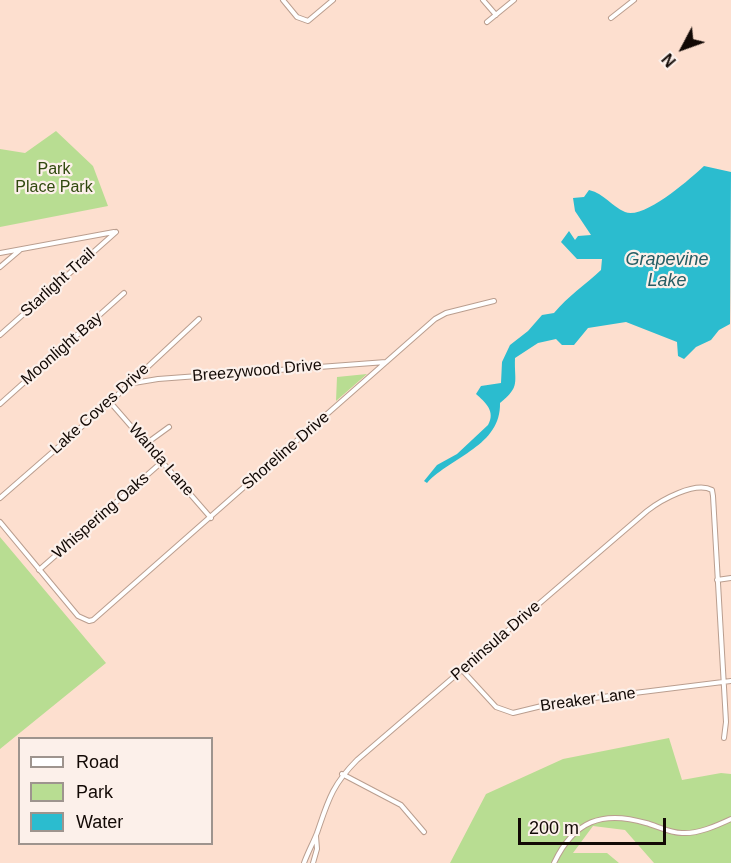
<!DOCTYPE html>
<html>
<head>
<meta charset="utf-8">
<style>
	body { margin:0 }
	#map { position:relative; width:731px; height:863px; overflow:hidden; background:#fddfcf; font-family:Arial,sans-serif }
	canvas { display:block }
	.legend { position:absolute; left:18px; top:737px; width:195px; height:108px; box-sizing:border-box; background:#fcf0ea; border:2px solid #9e948e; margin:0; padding:8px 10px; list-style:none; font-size:18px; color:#120905 }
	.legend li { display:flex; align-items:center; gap:12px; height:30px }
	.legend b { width:30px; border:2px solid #9e948e }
	.north { position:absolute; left:653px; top:18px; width:60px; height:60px; -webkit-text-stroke:4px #fcf0ea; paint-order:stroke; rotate:229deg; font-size:16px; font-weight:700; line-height:24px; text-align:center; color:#120905 }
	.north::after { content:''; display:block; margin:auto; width:21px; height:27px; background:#120905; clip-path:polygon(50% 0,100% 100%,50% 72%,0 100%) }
	.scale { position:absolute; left:518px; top:818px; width:148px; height:27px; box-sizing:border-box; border:3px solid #120905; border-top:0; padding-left:8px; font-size:18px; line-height:21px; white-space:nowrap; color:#120905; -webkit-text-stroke:4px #fcf0ea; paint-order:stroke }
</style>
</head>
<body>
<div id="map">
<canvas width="731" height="863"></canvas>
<ul class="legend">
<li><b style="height:8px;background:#fff"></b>Road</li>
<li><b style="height:16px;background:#b8dd92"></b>Park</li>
<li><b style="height:16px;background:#2bbccf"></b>Water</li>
</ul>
<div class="north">N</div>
<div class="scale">200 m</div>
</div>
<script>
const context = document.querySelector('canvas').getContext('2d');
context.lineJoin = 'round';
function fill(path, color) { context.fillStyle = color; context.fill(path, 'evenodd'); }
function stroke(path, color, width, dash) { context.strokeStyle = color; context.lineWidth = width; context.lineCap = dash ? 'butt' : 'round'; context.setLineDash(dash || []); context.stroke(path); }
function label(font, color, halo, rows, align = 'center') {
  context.font = font + ' Arial,sans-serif'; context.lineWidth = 4.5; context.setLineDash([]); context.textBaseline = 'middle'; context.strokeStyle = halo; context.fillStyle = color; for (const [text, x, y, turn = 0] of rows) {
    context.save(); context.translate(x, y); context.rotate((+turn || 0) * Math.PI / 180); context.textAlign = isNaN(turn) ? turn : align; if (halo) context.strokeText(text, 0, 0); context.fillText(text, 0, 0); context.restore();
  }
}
fill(new Path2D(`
	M 56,131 L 93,166 L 108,206 L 0,227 L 0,149 L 25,153 Z
	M 367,374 L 336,401 L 337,377 Z
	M 0,537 L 106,663 L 0,749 Z
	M 669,738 L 682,780 L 721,773 L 731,774 L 731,863 L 654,863 L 625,830 L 593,826 L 573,853 L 607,853 L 619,863 L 450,863 L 486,794 L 563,759 Z`), '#b8dd92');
fill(new Path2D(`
	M 704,166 L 731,172 L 730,324 L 719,330 L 711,340 L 696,347 L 684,359 L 678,356 L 677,342 L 626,322 L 588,328 L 574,345 L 562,345 L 556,339 L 538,343 L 515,358 C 514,383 521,386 500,403 C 501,446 452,456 427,483 L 424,481 L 437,465 L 457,454 L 488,425 C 496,411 485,402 476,394 L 481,386 L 501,383 L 502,362 L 510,345 L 528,331 L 542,315 L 554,313 C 568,296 585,285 601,270 L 602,259 L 577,259 L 561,242 L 569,231 L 575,240 L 578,236 L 591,235 L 575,211 L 573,198 L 584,197 L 589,190 C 605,194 611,206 625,212 C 644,220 690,179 704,166 Z`), '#2bbccf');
const street = new Path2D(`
	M 283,0 L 297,17 L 308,21 L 333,0
	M 483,0 L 496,15
	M 611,18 L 634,0
	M 487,22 L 514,0
	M 0,253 L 114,232
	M 0,267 L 20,250
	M 0,335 L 116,232
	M 128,384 L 158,379 L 386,362
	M 110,402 L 211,518
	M 0,404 L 124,293
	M 147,443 L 169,427
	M 0,498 L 110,402 L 199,319
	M 0,522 L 78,616 L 89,621 L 93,620 L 435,319 L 446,313 L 494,301
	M 39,570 L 163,461
	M 717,580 L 731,578
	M 462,670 L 496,707 L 513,713 L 554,703 L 731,681
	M 342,774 L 401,805 L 424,832
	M 304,863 C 308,852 313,843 317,833 C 328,801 332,785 357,760 L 647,511 C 661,500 695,481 712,490 L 713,496 L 726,722 L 724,738
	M 313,863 L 317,849 L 316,836
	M 554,863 C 574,821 602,810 646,823 C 657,826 670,833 682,833 C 698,834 716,826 731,819`);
stroke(street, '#ba9e8f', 6);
stroke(street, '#fff', 4);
label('16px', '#30480e', '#fcf0ea', [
	["Park",54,170],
	["Place Park",54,188]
]);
label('16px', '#120905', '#fcf0ea', [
	["Starlight Trail",58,283,-42],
	["Moonlight Bay",62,349,-41],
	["Breezywood Drive",257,371,-5],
	["Lake Coves Drive",100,409,-42],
	["Shoreline Drive",286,451,-41],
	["Wanda Lane",161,460,49],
	["Whispering Oaks",101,516,-41],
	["Peninsula Drive",496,641,-41],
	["Breaker Lane",588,700,-8]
]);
label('italic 18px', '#255d64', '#fcf0ea', [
	["Grapevine",667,260],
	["Lake",667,281]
]);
</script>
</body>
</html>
